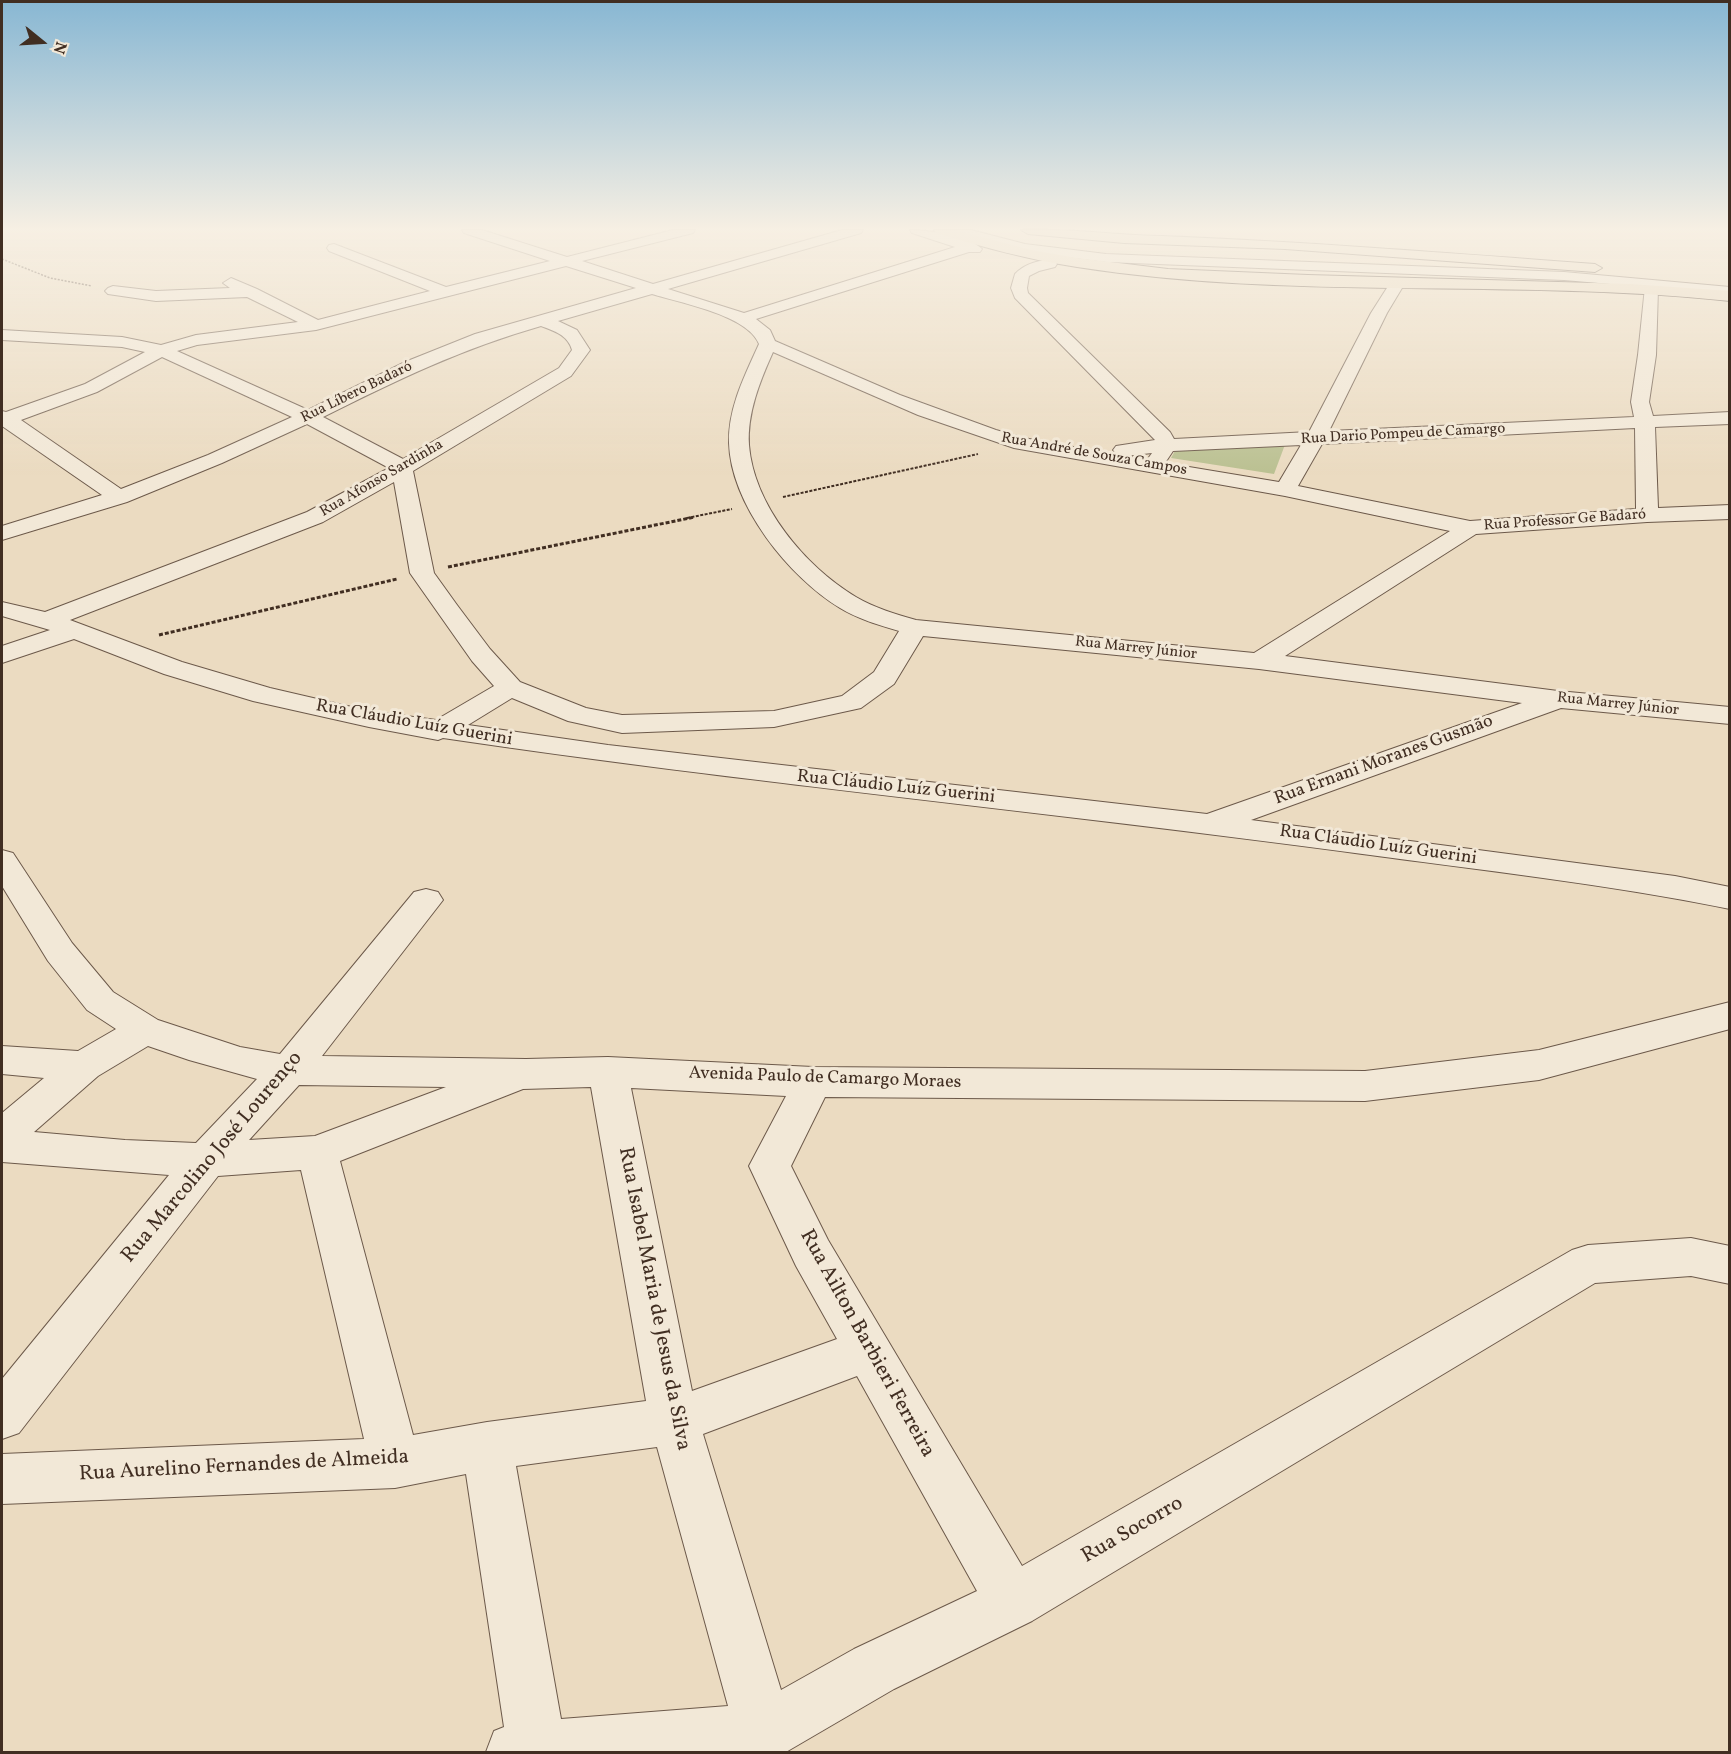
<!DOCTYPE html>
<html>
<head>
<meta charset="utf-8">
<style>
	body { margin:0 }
	#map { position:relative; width:1731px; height:1754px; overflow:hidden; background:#ebdbc1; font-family:Vollkorn,serif }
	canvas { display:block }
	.frame { position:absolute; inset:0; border:3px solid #412e22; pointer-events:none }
	.north { position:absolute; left:12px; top:12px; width:60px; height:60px; -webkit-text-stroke:4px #f2e8d7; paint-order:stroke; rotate:108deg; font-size:16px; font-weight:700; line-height:24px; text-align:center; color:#412e22 }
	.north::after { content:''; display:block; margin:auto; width:21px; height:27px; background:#412e22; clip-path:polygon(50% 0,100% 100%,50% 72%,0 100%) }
</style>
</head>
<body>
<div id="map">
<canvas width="1731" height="1754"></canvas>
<div class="frame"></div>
<div class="north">N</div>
</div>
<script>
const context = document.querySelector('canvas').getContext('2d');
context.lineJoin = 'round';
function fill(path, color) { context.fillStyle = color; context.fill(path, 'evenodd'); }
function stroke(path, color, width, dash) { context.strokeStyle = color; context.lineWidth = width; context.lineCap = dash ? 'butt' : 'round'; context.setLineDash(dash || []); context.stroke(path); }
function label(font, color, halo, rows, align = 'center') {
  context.font = font + ' Vollkorn,serif'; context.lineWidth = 6; context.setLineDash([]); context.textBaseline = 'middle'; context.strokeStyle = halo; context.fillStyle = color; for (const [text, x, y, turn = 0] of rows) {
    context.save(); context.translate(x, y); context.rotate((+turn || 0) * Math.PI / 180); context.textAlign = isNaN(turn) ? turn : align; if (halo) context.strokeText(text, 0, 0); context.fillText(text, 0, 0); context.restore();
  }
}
fill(new Path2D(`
	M 1286,442 L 1274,474 L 1171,458 L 1177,447 Z`), '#bac091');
const minor = new Path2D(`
	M 462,230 L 482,230 L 567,257 L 673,230 L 695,230 L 693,233 L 582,261 L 653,284 L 842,230 L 863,230 L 861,233 L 668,289 L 744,313 L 955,247 L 912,233 L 910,230 C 928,230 970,236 982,249 L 980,252 L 969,252 L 756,319 L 770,330 L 775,341 L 900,395 L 996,430 L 1024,438 L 1117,455 L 1113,450 L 1116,446 L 1155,440 L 1015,298 L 1011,288 L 1015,274 C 1024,264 1042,258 1055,261 L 1057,264 L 1055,267 L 1039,271 L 1029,276 L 1027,288 L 1028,293 L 1170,432 L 1174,439 L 1309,432 L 1371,313 L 1392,280 L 1397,278 L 1405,283 L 1387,313 L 1329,431 L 1634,417 L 1631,402 L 1638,355 L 1645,287 L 1564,280 L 1106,262 L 1025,252 L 951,233 L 949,230 L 971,230 L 1025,244 L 1106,254 L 1564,272 L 1730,287 L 1730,297 L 1658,289 L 1656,355 L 1649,402 L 1653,416 L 1730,412 L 1730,424 L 1655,427 L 1658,508 L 1730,505 L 1730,519 L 1647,522 L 1476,534 L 1285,656 L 1558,691 L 1730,707 L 1730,724 L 1561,708 L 1251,820 L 1675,876 L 1730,887 L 1730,909 C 1606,884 1480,870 1355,853 C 1051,812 746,783 443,738 L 438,740 L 369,727 L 253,701 L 164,674 L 74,639 L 2,663 L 2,646 L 50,630 L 2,616 L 2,602 L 45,612 L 307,512 L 389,468 L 307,424 L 222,463 L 127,502 L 2,540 L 2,526 L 102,495 L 2,426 L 2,411 L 6,412 L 85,384 L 145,352 L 122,347 L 2,340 L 2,330 L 122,337 L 161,345 L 196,335 L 298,322 L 247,297 L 156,301 L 108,294 L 105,291 L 108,288 L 113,286 L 156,291 L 230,288 L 223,283 L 231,278 L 257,289 L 318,320 L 430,291 L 329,251 L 327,248 L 329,245 L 334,244 L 446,287 L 550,261 L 464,233 ZM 566,266 L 636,288 L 475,334 L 405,362 L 308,410 L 177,351 L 197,345 L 316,330 ZM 652,294 C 680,303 748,315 759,344 C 745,375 728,408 729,443 C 731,505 789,577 840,608 C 858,619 879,625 899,631 L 874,672 L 842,696 L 774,711 L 622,715 L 586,708 L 520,682 L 490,649 L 457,605 L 434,573 L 413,471 L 571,376 L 590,350 L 577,330 L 558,321 ZM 541,326 C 554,331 568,335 572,350 L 559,368 L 403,459 L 323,417 C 397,380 461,349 541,326 ZM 773,352 L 918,415 L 1014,448 L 1285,496 L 1450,531 L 1254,653 L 916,620 C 895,614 875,608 856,597 C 805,566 754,506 749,445 C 747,413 760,381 773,352 ZM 162,357 L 292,417 L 208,455 L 121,489 L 21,420 L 97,392 ZM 1635,428 L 1636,509 L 1470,521 L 1298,486 L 1322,444 ZM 1301,445 L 1279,482 L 1165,463 L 1173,451 ZM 1152,453 L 1147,460 L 1125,456 ZM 394,482 L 410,573 L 472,661 L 494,686 L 436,720 L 369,711 L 270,688 L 182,662 L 70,620 L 323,522 ZM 923,636 L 1259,669 L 1522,703 L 1207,814 L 608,745 L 468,725 L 512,698 L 568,721 L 622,733 L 774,727 L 861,708 L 894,684 Z
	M 2,850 L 13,853 L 72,943 L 113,992 L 158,1020 L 240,1047 L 280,1054 L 414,892 L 426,889 L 438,892 L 443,900 L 322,1056 L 526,1059 L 608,1057 L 813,1067 L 1365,1071 L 1539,1050 L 1730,1002 L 1730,1029 L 1539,1080 L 1365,1101 L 825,1097 L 791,1166 L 828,1240 L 1022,1566 L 1572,1250 L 1588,1245 L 1691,1238 L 1730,1246 L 1730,1284 L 1691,1276 L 1595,1283 L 1032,1621 L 894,1689 L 786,1752 L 486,1752 L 494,1731 L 504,1727 L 466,1474 L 395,1488 L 2,1504 L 2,1454 L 364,1439 L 301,1170 L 218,1176 L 19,1433 L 2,1439 L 2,1379 L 169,1175 L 2,1162 L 2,1113 L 44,1078 L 2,1074 L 2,1046 L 78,1051 L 116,1029 L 87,1010 L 48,961 L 2,886 ZM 148,1046 L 189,1060 L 257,1079 L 196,1143 L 125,1140 L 34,1132 L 98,1076 ZM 299,1085 L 446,1087 L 315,1136 L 249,1140 ZM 591,1087 L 646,1401 L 487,1422 L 413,1435 L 340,1161 L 523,1089 ZM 631,1088 L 786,1096 L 749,1166 L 796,1266 L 837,1339 L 692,1391 ZM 857,1376 L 977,1591 L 854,1649 L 781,1690 L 703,1434 ZM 657,1447 L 728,1706 L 561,1719 L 516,1466 Z`);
const major = new Path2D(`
	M 934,230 L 955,230 L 1031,250 L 1077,258 L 1168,269 L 1308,275 L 1630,284 L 1730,291 L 1730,301 C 1513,278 1293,301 1077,267 C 1029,260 983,247 936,233 Z
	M 1021,230 C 1068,228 1115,235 1162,236 C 1307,242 1451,253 1595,264 L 1602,268 L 1595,272 L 1285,249 L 1124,243 L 1028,234 Z`);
stroke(minor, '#6c594a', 2);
stroke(major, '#412e22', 2);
stroke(new Path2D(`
	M 2,259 L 50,278 L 92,286`), '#412e22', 1.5, [2, 1.5]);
stroke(new Path2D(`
	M 783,497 L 978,454
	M 687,518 L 732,509`), '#412e22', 2, [3, 1.5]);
stroke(new Path2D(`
	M 448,567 L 695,517
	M 159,635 L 397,579`), '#412e22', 3, [4, 2]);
fill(minor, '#f2e8d7');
fill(major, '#ebdbc1');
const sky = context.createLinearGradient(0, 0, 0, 475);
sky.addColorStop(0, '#88b7d3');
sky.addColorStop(0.48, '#f6efe3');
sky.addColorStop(1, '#f6efe300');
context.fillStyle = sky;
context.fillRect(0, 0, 1731, 475);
label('15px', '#412e22', '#f2e8d7', [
	["Rua Líbero Badaró",357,393,-26],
	["Rua Dario Pompeu de Camargo",1403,435,-3],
	["Rua André de Souza Campos",1094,455,10],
	["Rua Afonso Sardinha",382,479,-30],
	["Rua Professor Ge Badaró",1565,521,-4],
	["Rua Marrey Júnior",1136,649,6],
	["Rua Marrey Júnior",1618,705,6]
]);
label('18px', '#412e22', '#f2e8d7', [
	["Rua Cláudio Luíz Guerini",414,724,10],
	["Rua Ernani Moranes Gusmão",1384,761,-20],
	["Rua Cláudio Luíz Guerini",896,788,6],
	["Rua Cláudio Luíz Guerini",1378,846,8],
	["Avenida Paulo de Camargo Moraes",825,1079,2]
]);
label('21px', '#412e22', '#f2e8d7', [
	["Rua Marcolino José Lourenço",213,1158,-50],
	["Rua Isabel Maria de Jesus da Silva",653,1299,79],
	["Rua Ailton Barbieri Ferreira",866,1344,61],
	["Rua Aurelino Fernandes de Almeida",244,1467,-3],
	["Rua Socorro",1133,1531,-30]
]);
</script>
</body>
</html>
